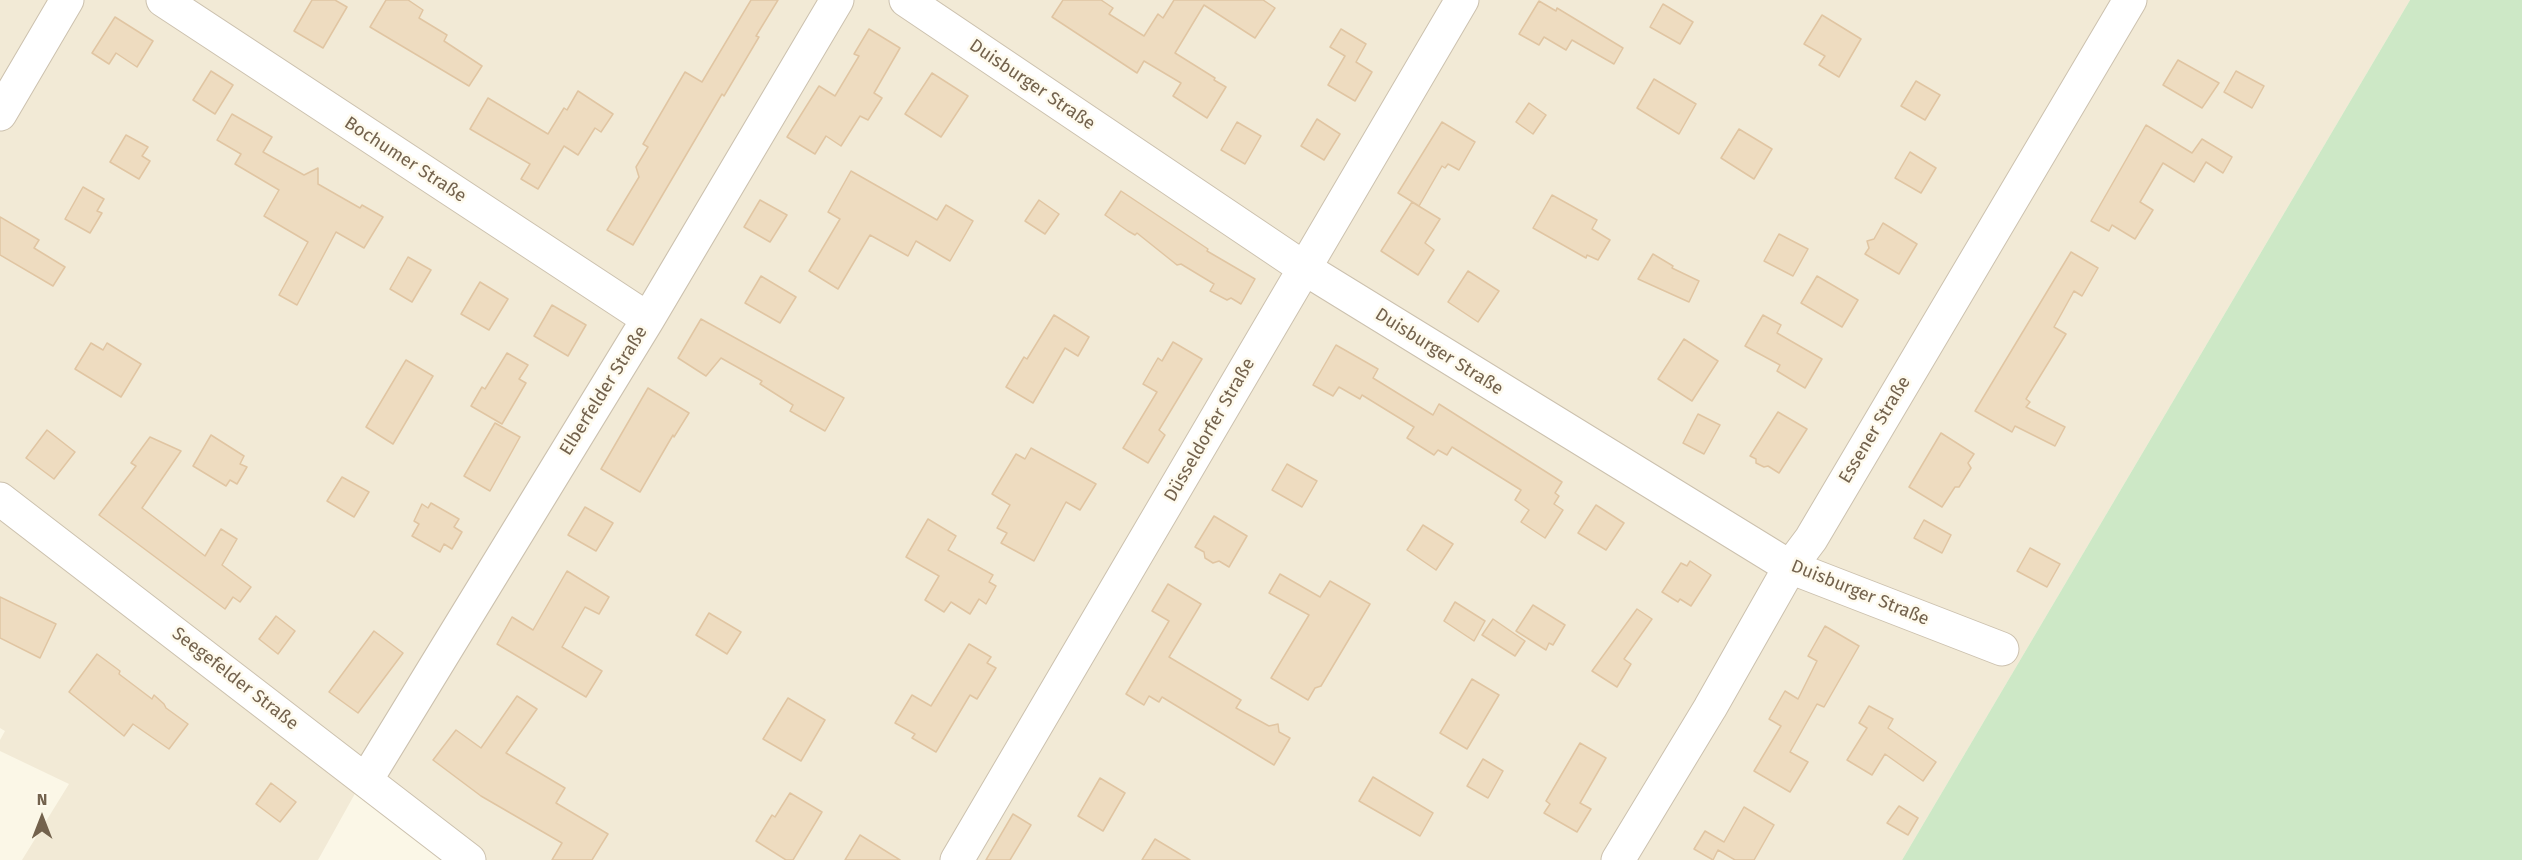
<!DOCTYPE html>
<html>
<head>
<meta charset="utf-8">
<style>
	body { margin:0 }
	#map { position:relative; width:2522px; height:860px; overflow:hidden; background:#fbf7e7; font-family:"Fira Sans",sans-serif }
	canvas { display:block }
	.north { position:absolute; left:12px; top:788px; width:60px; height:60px; -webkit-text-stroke:4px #fefaed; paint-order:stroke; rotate:0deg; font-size:16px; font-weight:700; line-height:24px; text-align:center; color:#73624d }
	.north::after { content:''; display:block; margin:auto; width:21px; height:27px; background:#73624d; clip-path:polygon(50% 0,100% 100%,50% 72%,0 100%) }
</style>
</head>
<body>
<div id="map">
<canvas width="2522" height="860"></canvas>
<div class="north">N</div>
</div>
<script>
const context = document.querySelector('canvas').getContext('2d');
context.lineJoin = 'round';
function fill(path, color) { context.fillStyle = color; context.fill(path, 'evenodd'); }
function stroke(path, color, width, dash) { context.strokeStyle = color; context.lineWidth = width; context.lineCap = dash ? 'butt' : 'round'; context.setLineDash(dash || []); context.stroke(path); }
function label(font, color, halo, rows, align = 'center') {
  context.font = font + ' "Fira Sans",sans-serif'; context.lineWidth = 5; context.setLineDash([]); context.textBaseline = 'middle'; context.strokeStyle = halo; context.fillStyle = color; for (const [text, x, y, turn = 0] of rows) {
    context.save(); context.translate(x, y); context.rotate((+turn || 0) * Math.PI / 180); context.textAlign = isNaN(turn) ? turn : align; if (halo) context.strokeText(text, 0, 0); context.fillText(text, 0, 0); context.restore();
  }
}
fill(new Path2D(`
	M 0,0 L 2410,0 L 1902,860 L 448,860 L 357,790 L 318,860 L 22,860 L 69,784 L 0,751 L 0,740 L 5,731 L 0,728 Z`), '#f2ead6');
fill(new Path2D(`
	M 2410,0 L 2522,0 L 2522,860 L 1902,860 Z`), '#cde8c6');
const building = new Path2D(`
	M 312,0 L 335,0 L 347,7 L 323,48 L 294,31 Z
	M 386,0 L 408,0 L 423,10 L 419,18 L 447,35 L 444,41 L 482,66 L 469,86 L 370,27 Z
	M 751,0 L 778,0 L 756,36 L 759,37 L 724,96 L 722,94 L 633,245 L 607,230 L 639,177 L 636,167 L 648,147 L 643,144 L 685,72 L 702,82 Z
	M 1063,0 L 1101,0 L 1113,8 L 1109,14 L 1144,36 L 1158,14 L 1163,18 L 1174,0 L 1263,0 L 1275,8 L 1255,38 L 1204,5 L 1175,53 L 1215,78 L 1214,80 L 1226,87 L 1207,118 L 1173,96 L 1181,83 L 1144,61 L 1137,73 L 1052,17 Z
	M 1539,1 L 1556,11 L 1557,8 L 1623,48 L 1614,64 L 1572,40 L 1566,50 L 1544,37 L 1539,45 L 1519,34 Z
	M 1663,4 L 1693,22 L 1680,44 L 1650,27 Z
	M 1822,15 L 1861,39 L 1839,77 L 1819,65 L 1825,56 L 1804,44 Z
	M 115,17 L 153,41 L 137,67 L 116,53 L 109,64 L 92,53 Z
	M 869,29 L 900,48 L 874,93 L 882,98 L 868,120 L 860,116 L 841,146 L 826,136 L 815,154 L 787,137 L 819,86 L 835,96 L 859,56 L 854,54 Z
	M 1341,29 L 1366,44 L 1356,62 L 1372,72 L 1355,101 L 1328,85 L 1345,56 L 1330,47 Z
	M 2178,60 L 2219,83 L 2202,108 L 2163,85 Z
	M 211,71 L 233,85 L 215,114 L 193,100 Z
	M 2236,71 L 2264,86 L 2252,108 L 2224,92 Z
	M 932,73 L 968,96 L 941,137 L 905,114 Z
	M 1654,79 L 1696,104 L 1679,134 L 1637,108 Z
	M 1916,81 L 1940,95 L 1925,120 L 1901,106 Z
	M 578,91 L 613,114 L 601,132 L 595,128 L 578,155 L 564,146 L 538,189 L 521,179 L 530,164 L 470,129 L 488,98 L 548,134 L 564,108 L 567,110 Z
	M 1529,103 L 1546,115 L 1533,134 L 1516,122 Z
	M 232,114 L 272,137 L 263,152 L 304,175 L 318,168 L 318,184 L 360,208 L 362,205 L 383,217 L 364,248 L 336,232 L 297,305 L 279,295 L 308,242 L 264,216 L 279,190 L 235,164 L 241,154 L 217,140 Z
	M 1317,119 L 1340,134 L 1324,160 L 1301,146 Z
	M 1237,122 L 1261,136 L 1245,164 L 1221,150 Z
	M 1442,122 L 1475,142 L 1459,170 L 1448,164 L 1445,168 L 1442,166 L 1419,206 L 1398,193 Z
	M 2146,125 L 2192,153 L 2202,139 L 2232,157 L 2223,173 L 2206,162 L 2194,182 L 2163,163 L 2140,202 L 2153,210 L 2135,239 L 2112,225 L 2109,231 L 2091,221 Z
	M 1739,129 L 1772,149 L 1754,179 L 1721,158 Z
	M 126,135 L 148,147 L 142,156 L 150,161 L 139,179 L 110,162 Z
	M 1910,152 L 1936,168 L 1921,193 L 1895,178 Z
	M 851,171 L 937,220 L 946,205 L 973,221 L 950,261 L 916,241 L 908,256 L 870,235 L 838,289 L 809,271 L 840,219 L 828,212 Z
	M 83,187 L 104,199 L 97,211 L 102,213 L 90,233 L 65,219 Z
	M 1121,191 L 1208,249 L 1207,251 L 1255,279 L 1241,304 L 1231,298 L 1227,300 L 1210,291 L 1214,284 L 1181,264 L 1177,265 L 1137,233 L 1135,235 L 1128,231 L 1105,215 Z
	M 1552,195 L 1597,220 L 1592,229 L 1610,240 L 1598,260 L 1587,255 L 1586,258 L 1533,228 Z
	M 760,200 L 787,215 L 770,242 L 744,227 Z
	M 1039,200 L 1059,214 L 1045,234 L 1025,221 Z
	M 1412,202 L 1440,219 L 1425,243 L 1434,250 L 1418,275 L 1381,251 Z
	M 0,217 L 39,240 L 34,248 L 65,267 L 53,286 L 0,255 Z
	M 1883,223 L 1917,244 L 1899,274 L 1865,254 L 1869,248 L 1867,241 L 1874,239 Z
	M 1779,234 L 1808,249 L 1793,276 L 1764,261 Z
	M 2071,252 L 2098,268 L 2082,296 L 2074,291 L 2054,327 L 2066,334 L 2026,399 L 2030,402 L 2026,407 L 2065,427 L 2055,446 L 2015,426 L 2012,432 L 1975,411 Z
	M 1653,254 L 1673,266 L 1672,268 L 1699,281 L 1689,302 L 1638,279 Z
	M 408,257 L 431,270 L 412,302 L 390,289 Z
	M 1468,271 L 1499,291 L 1478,322 L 1448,302 Z
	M 761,276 L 796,297 L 780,323 L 745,303 Z
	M 1817,276 L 1858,300 L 1842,327 L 1801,303 Z
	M 480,282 L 508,299 L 489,330 L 461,314 Z
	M 552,305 L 586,325 L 568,356 L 534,336 Z
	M 1054,315 L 1089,337 L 1078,356 L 1065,348 L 1033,403 L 1006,387 L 1024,357 L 1027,359 Z
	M 1763,315 L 1781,325 L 1777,333 L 1822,359 L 1805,388 L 1777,371 L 1780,365 L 1745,346 Z
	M 701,319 L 844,398 L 825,431 L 790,411 L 793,405 L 760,384 L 762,381 L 721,358 L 706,376 L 678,358 Z
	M 1684,339 L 1718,361 L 1692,401 L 1658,379 Z
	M 1173,342 L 1202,359 L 1159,430 L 1165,435 L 1148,463 L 1123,448 L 1157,392 L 1143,384 L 1158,358 L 1162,361 Z
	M 91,343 L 103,350 L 107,343 L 141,364 L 121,397 L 75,369 Z
	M 1336,345 L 1378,369 L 1373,378 L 1433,415 L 1439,404 L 1562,482 L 1555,493 L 1559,496 L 1554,504 L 1563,510 L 1545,538 L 1521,522 L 1529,510 L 1515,500 L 1521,490 L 1452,447 L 1447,455 L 1438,450 L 1434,455 L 1407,438 L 1414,427 L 1362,395 L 1360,399 L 1339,387 L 1333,396 L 1313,385 Z
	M 507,353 L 528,365 L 519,379 L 526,383 L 502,424 L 471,406 L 482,387 L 485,389 Z
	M 406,360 L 433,376 L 393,444 L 366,427 Z
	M 648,388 L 689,413 L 674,437 L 673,435 L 640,492 L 601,469 Z
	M 1778,412 L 1807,429 L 1779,473 L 1768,466 L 1764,467 L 1756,463 L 1756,459 L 1750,456 Z
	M 1698,414 L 1720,425 L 1704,454 L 1683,443 Z
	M 495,423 L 520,437 L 490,491 L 464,476 Z
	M 47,430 L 75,452 L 54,479 L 26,458 Z
	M 1941,433 L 1974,454 L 1968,463 L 1971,468 L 1959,487 L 1955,487 L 1942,507 L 1909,487 Z
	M 211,435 L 244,456 L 240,464 L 247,467 L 237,484 L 230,480 L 226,486 L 193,466 Z
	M 150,437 L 181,451 L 142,508 L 205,556 L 221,529 L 237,539 L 222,565 L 251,587 L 240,602 L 233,597 L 225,609 L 99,515 L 136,466 L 131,463 Z
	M 1031,448 L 1096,484 L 1080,510 L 1066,502 L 1034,561 L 1001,543 L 1007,533 L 997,528 L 1010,505 L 992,494 L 1016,454 L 1025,459 Z
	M 1287,464 L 1317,481 L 1302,507 L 1272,490 Z
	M 342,477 L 369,492 L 354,517 L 327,501 Z
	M 431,503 L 459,519 L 454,527 L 462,532 L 452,549 L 444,544 L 440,552 L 412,536 L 419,524 L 414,521 L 422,504 L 428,508 Z
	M 1596,505 L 1624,523 L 1606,550 L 1578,533 Z
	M 585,507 L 613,523 L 596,551 L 568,535 Z
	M 1214,516 L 1247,536 L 1229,567 L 1219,561 L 1213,563 L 1205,558 L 1204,552 L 1195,547 Z
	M 928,519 L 956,536 L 948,550 L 993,575 L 989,582 L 996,586 L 986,604 L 979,599 L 970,614 L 951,602 L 944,612 L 925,600 L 939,576 L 906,557 Z
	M 1924,520 L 1951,535 L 1942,553 L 1914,538 Z
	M 1423,525 L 1453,544 L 1436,570 L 1407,550 Z
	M 2030,548 L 2060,564 L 2047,587 L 2017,571 Z
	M 1690,561 L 1711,575 L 1691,606 L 1680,599 L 1678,602 L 1662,592 L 1681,563 L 1687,566 Z
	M 567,571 L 609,597 L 599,614 L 585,607 L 562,647 L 602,671 L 586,697 L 497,644 L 512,617 L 533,630 Z
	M 1280,574 L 1320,597 L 1330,581 L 1370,604 L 1321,686 L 1315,688 L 1308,700 L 1271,678 L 1309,615 L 1269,593 Z
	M 1168,584 L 1201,604 L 1169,657 L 1241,700 L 1236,708 L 1269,726 L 1278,724 L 1279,732 L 1290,738 L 1274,765 L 1162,697 L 1159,702 L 1149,696 L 1144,705 L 1126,694 L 1169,621 L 1152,611 Z
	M 0,597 L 56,624 L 40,658 L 0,638 Z
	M 1455,602 L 1485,621 L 1474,641 L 1444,621 Z
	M 1533,605 L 1565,625 L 1553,645 L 1549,643 L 1546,650 L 1516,631 Z
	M 1637,609 L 1652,619 L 1624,659 L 1631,664 L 1617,687 L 1592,671 Z
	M 709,613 L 741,632 L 727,654 L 696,635 Z
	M 276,616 L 295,631 L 278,654 L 259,639 Z
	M 1493,619 L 1525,641 L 1515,656 L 1482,635 Z
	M 1825,626 L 1859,646 L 1824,707 L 1817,704 L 1790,752 L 1808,762 L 1790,792 L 1754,771 L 1781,726 L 1769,719 L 1785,691 L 1798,699 L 1817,661 L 1808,656 Z
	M 374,631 L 403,653 L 358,713 L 329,692 Z
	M 969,644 L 991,657 L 987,663 L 996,668 L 977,699 L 970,695 L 936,752 L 912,738 L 915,734 L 895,723 L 912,695 L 931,706 Z
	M 97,654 L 120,671 L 119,674 L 152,699 L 154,695 L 164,704 L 166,708 L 188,724 L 169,749 L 133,724 L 124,736 L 69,692 Z
	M 1472,679 L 1499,695 L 1467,749 L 1440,733 Z
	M 517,696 L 537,709 L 506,753 L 565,788 L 556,803 L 608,834 L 592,860 L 552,860 L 562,843 L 481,796 L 433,760 L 456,730 L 481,748 Z
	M 788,698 L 825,720 L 801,761 L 763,739 Z
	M 1869,706 L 1893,719 L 1888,728 L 1936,762 L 1923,781 L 1885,754 L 1872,775 L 1847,760 L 1867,728 L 1859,723 Z
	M 1580,743 L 1606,758 L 1580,803 L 1591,809 L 1577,832 L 1544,813 L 1550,804 L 1546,801 Z
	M 1483,759 L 1503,771 L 1488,798 L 1467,786 Z
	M 1373,777 L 1433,813 L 1420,836 L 1359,801 Z
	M 1100,778 L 1125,793 L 1103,831 L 1078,816 Z
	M 271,783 L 296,802 L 280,822 L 256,804 Z
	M 790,793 L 822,812 L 793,860 L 786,860 L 756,841 L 772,815 L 775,817 Z
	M 1899,806 L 1918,818 L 1908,835 L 1887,823 Z
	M 1744,807 L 1774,825 L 1754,860 L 1735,860 L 1718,850 L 1713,860 L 1694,849 L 1705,831 L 1724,842 Z
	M 1013,814 L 1031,825 L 1010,860 L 986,860 Z
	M 860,835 L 900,860 L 845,860 Z
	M 1155,839 L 1190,860 L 1142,860 Z`);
fill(building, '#eedcc0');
stroke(building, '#e0c5a2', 1.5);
const minor = new Path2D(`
	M 163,0 L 648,319
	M 906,0 L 1304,268 L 1790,567 L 2002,649
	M 0,114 L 67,0
	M 0,499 L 469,860
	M 366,780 L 648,319 L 837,0
	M 957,860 L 1462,0
	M 1618,860 L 1710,708 L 1790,567 L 1811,539 L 2130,0`);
stroke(minor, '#ccc1ae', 35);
stroke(minor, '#fff', 33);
label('18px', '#73624d', '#fefaed', [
	["Duisburger Straße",1032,85,34],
	["Bochumer Straße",405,160,33],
	["Duisburger Straße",1439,352,32],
	["Elberfelder Straße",604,391,-58],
	["Düsseldorfer Straße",1210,430,-60],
	["Essener Straße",1875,430,-59],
	["Duisburger Straße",1860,593,22],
	["Seegefelder Straße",235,679,38]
]);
</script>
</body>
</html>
